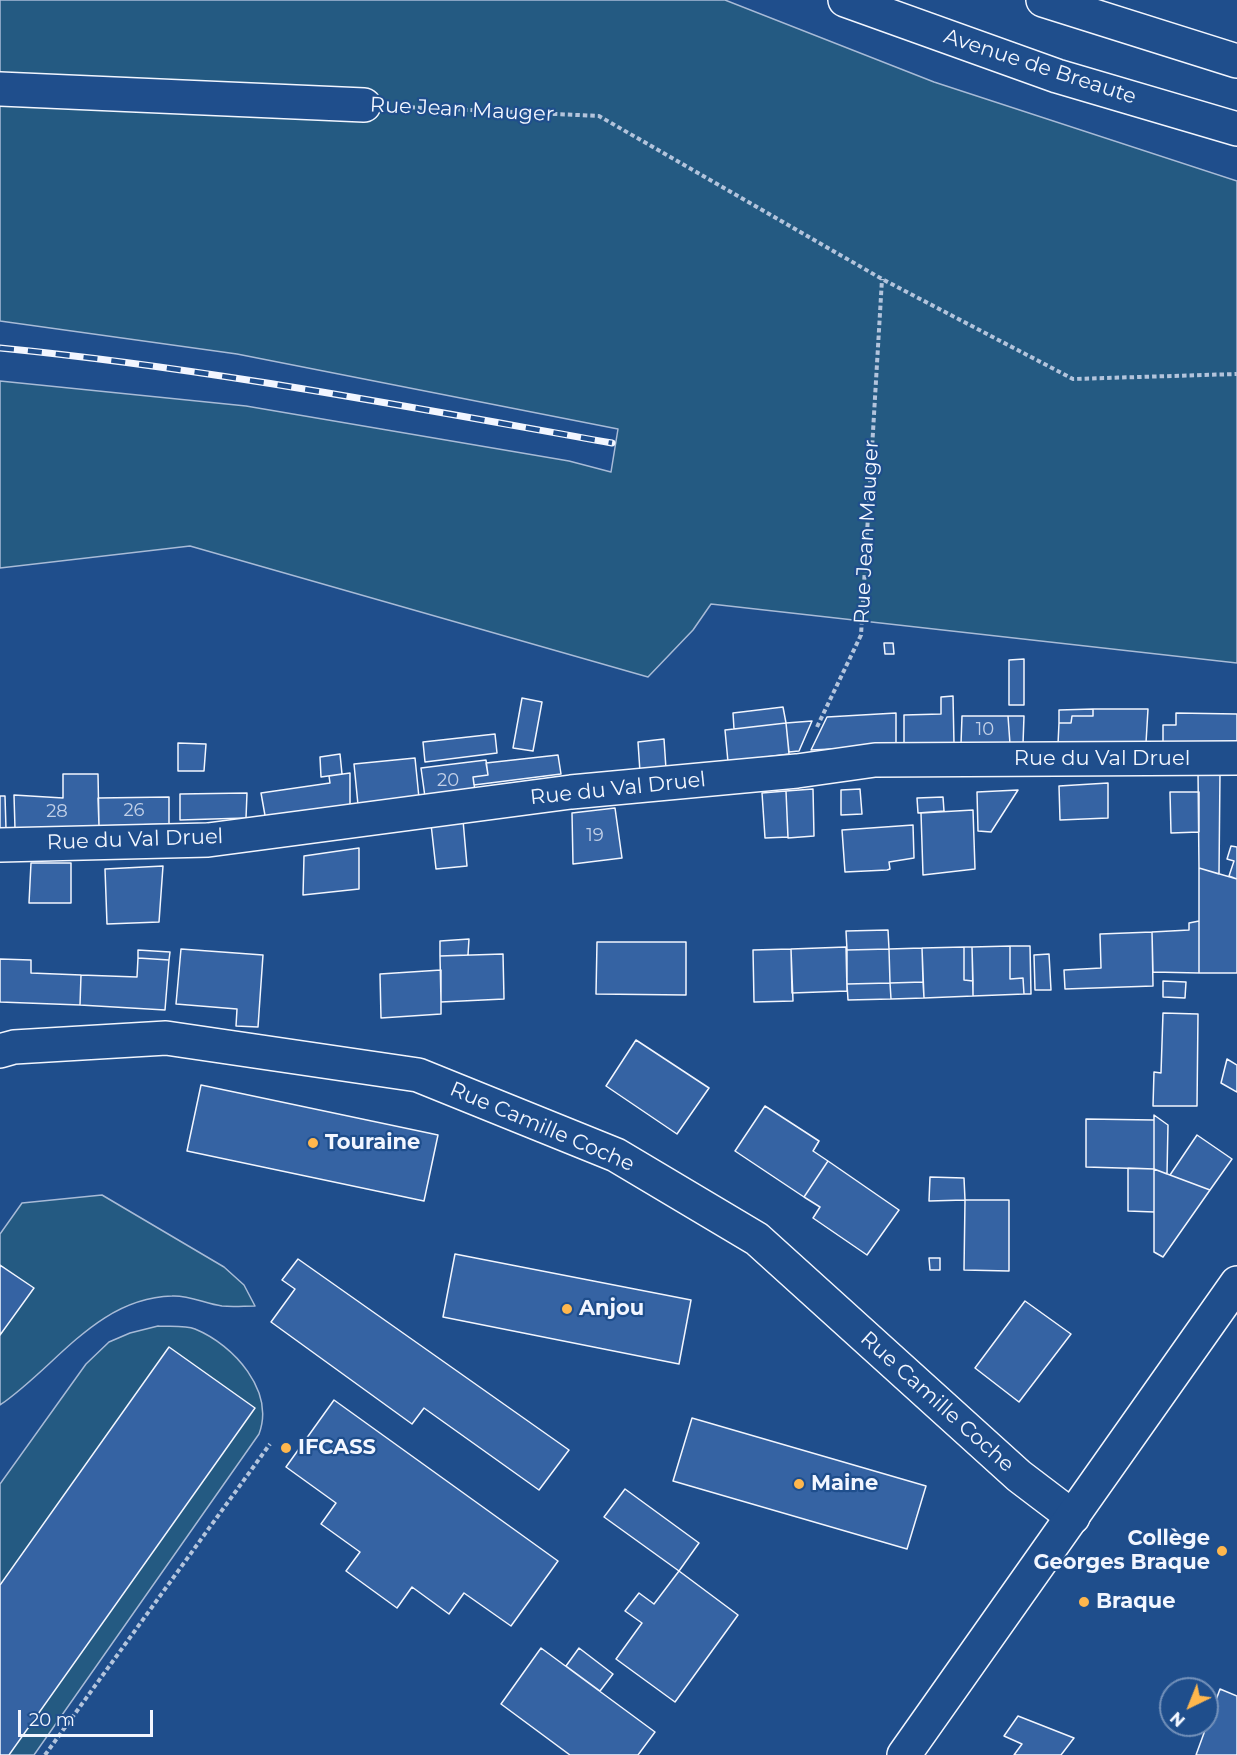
<!DOCTYPE html>
<html>
<head>
<meta charset="utf-8">
<style>
	body { margin:0 }
	#map { position:relative; width:1237px; height:1755px; overflow:hidden; background:#1f4e8c; font-family:Montserrat,sans-serif }
	canvas { display:block }
	.north { position:absolute; left:1159px; top:1677px; width:60px; height:60px; box-sizing:border-box; background:#1f4e8c; border:2px solid #7391ba; border-radius:50%; rotate:223deg; font-size:16px; font-weight:700; line-height:24px; text-align:center; color:#f2f6ff }
	.north::after { content:''; display:block; margin:auto; width:21px; height:27px; background:#ffb74d; clip-path:polygon(50% 0,100% 100%,50% 72%,0 100%) }
	.scale { position:absolute; left:18px; top:1710px; width:135px; height:27px; box-sizing:border-box; border:3px solid #f2f6ff; border-top:0; padding-left:8px; font-size:18px; line-height:21px; white-space:nowrap; color:#f2f6ff; -webkit-text-stroke:4px #1f4e8c; paint-order:stroke }
</style>
</head>
<body>
<div id="map">
<canvas width="1237" height="1755"></canvas>
<div class="north">N</div>
<div class="scale">20 m</div>
</div>
<script>
const context = document.querySelector('canvas').getContext('2d');
context.lineJoin = 'round';
function fill(path, color) { context.fillStyle = color; context.fill(path, 'evenodd'); }
function stroke(path, color, width, dash) { context.strokeStyle = color; context.lineWidth = width; context.lineCap = dash ? 'butt' : 'round'; context.setLineDash(dash || []); context.stroke(path); }
function label(font, color, halo, rows, align = 'center') {
  context.font = font + ' Montserrat,sans-serif'; context.lineWidth = 4.5; context.setLineDash([]); context.textBaseline = 'middle'; context.strokeStyle = halo; context.fillStyle = color; for (const [text, x, y, turn = 0] of rows) {
    context.save(); context.translate(x, y); context.rotate((+turn || 0) * Math.PI / 180); context.textAlign = isNaN(turn) ? turn : align; if (halo) context.strokeText(text, 0, 0); context.fillText(text, 0, 0); context.restore();
  }
}
const green = new Path2D(`
	M 0,0 L 725,0 L 934,82 L 1237,181 L 1237,663 L 711,604 L 693,630 L 648,677 L 190,546 L 0,568 L 0,381 L 246,406 L 569,461 L 611,472 L 618,429 L 237,354 L 0,321 Z
	M 102,1195 L 224,1267 L 244,1285 L 255,1306 C 244,1306 233,1307 222,1306 C 206,1304 189,1295 172,1296 C 97,1298 56,1367 0,1405 L 0,1234 L 22,1203 Z
	M 158,1326 C 169,1327 185,1325 195,1329 C 234,1345 275,1391 259,1434 L 34,1755 L 0,1755 L 0,1484 L 86,1364 L 109,1342 L 130,1333 Z`);
fill(green, '#245a82');
stroke(green, '#a8bbd7', 1.5);
const building = new Path2D(`
	M 884,643 L 893,643 L 894,654 L 885,654 Z
	M 1024,659 L 1024,705 L 1009,705 L 1009,660 Z
	M 953,696 L 954,744 L 904,746 L 904,715 L 941,714 L 941,697 Z
	M 522,698 L 542,702 L 533,751 L 513,748 Z
	M 783,707 L 786,723 L 734,729 L 733,713 Z
	M 1093,709 L 1093,716 L 1072,716 L 1071,723 L 1059,723 L 1059,710 Z
	M 1093,709 L 1148,709 L 1146,743 L 1058,744 L 1059,723 L 1071,723 L 1072,716 L 1093,716 Z
	M 896,713 L 896,746 L 811,750 L 827,717 Z
	M 1176,713 L 1237,714 L 1237,747 L 1163,745 L 1163,725 L 1176,725 Z
	M 962,716 L 1008,716 L 1010,744 L 961,744 Z
	M 1008,716 L 1024,716 L 1023,744 L 1010,744 Z
	M 812,721 L 799,751 L 789,752 L 786,723 Z
	M 786,723 L 789,754 L 728,762 L 725,730 Z
	M 495,734 L 497,753 L 425,762 L 423,742 Z
	M 664,739 L 666,769 L 640,772 L 638,742 Z
	M 178,743 L 206,744 L 204,771 L 178,771 Z
	M 340,754 L 342,774 L 321,777 L 320,757 Z
	M 558,755 L 561,774 L 474,785 L 473,777 L 488,775 L 486,763 Z
	M 415,758 L 419,798 L 358,805 L 354,764 Z
	M 486,760 L 488,775 L 473,777 L 475,791 L 425,797 L 421,768 Z
	M 1198,771 L 1220,772 L 1219,874 L 1199,868 Z
	M 350,773 L 350,808 L 266,821 L 261,793 L 330,783 L 329,776 Z
	M 63,774 L 98,774 L 99,826 L 15,829 L 14,795 L 63,798 Z
	M 1108,783 L 1108,818 L 1060,820 L 1059,786 Z
	M 813,789 L 814,836 L 788,838 L 786,791 Z
	M 860,789 L 862,814 L 841,815 L 841,790 Z
	M 1018,790 L 991,832 L 978,831 L 977,792 Z
	M 786,791 L 788,837 L 765,838 L 762,793 Z
	M 1170,792 L 1199,792 L 1199,832 L 1171,833 Z
	M 247,793 L 246,818 L 180,820 L 180,794 Z
	M 0,796 L 5,796 L 6,829 L 0,829 Z
	M 169,797 L 169,824 L 99,826 L 98,798 Z
	M 943,797 L 944,811 L 918,813 L 917,798 Z
	M 615,808 L 622,858 L 573,864 L 572,813 Z
	M 973,810 L 975,869 L 923,875 L 921,813 Z
	M 463,820 L 467,866 L 436,869 L 431,824 Z
	M 913,825 L 914,858 L 889,862 L 890,869 L 887,870 L 845,872 L 842,830 Z
	M 1231,846 L 1237,847 L 1237,879 L 1229,876 L 1234,861 L 1227,859 Z
	M 359,848 L 359,889 L 303,895 L 304,856 Z
	M 31,863 L 71,863 L 71,903 L 29,903 Z
	M 163,866 L 159,922 L 107,924 L 105,869 Z
	M 1199,868 L 1237,879 L 1237,973 L 1199,973 Z
	M 1199,921 L 1199,973 L 1153,972 L 1152,932 L 1189,930 L 1189,923 Z
	M 888,930 L 889,949 L 847,950 L 846,931 Z
	M 1152,932 L 1153,986 L 1065,989 L 1064,970 L 1101,968 L 1100,934 Z
	M 469,939 L 468,955 L 440,956 L 440,941 Z
	M 597,942 L 686,942 L 686,995 L 596,994 Z
	M 1010,946 L 1030,946 L 1031,994 L 1024,994 L 1023,978 L 1010,979 Z
	M 1010,946 L 1010,979 L 1023,978 L 1024,994 L 973,996 L 972,947 Z
	M 846,947 L 847,991 L 792,993 L 791,949 Z
	M 964,947 L 972,947 L 973,981 L 964,980 Z
	M 964,947 L 964,980 L 973,981 L 973,996 L 924,998 L 922,948 Z
	M 922,948 L 923,982 L 890,983 L 889,949 Z
	M 181,949 L 263,955 L 258,1027 L 236,1026 L 237,1009 L 176,1004 Z
	M 791,949 L 793,1001 L 754,1002 L 753,950 Z
	M 889,949 L 890,983 L 847,984 L 847,950 Z
	M 138,950 L 170,952 L 169,960 L 138,958 Z
	M 503,954 L 504,999 L 441,1002 L 440,956 Z
	M 1049,954 L 1051,990 L 1035,990 L 1034,955 Z
	M 138,958 L 169,960 L 165,1010 L 80,1005 L 81,975 L 137,977 Z
	M 0,959 L 31,960 L 31,973 L 81,975 L 80,1005 L 0,1002 Z
	M 441,970 L 441,1014 L 381,1018 L 380,974 Z
	M 1163,981 L 1186,982 L 1185,998 L 1163,997 Z
	M 923,982 L 924,998 L 891,999 L 890,983 Z
	M 890,983 L 891,999 L 848,1000 L 847,984 Z
	M 1163,1013 L 1198,1014 L 1197,1106 L 1153,1106 L 1154,1072 L 1161,1073 Z
	M 636,1040 L 709,1088 L 677,1134 L 606,1086 Z
	M 1227,1059 L 1237,1065 L 1237,1092 L 1221,1083 Z
	M 201,1085 L 438,1135 L 424,1201 L 187,1151 Z
	M 765,1106 L 819,1141 L 813,1151 L 828,1161 L 804,1197 L 735,1151 Z
	M 1154,1115 L 1168,1125 L 1167,1174 L 1154,1169 Z
	M 1086,1119 L 1154,1120 L 1154,1169 L 1086,1167 Z
	M 1197,1135 L 1232,1159 L 1210,1190 L 1170,1175 Z
	M 828,1161 L 899,1210 L 867,1255 L 813,1218 L 820,1207 L 804,1197 Z
	M 1128,1168 L 1154,1169 L 1154,1212 L 1128,1211 Z
	M 1154,1169 L 1210,1190 L 1163,1257 L 1154,1252 Z
	M 930,1177 L 964,1178 L 965,1200 L 929,1201 Z
	M 965,1200 L 1009,1200 L 1009,1271 L 964,1270 Z
	M 455,1254 L 691,1300 L 679,1364 L 443,1317 Z
	M 929,1258 L 940,1258 L 940,1270 L 930,1270 Z
	M 298,1259 L 569,1450 L 539,1490 L 424,1408 L 412,1424 L 271,1322 L 295,1289 L 282,1280 Z
	M 0,1265 L 34,1288 L 0,1335 Z
	M 1025,1301 L 1071,1334 L 1019,1402 L 975,1368 Z
	M 169,1347 L 255,1408 L 9,1755 L 0,1755 L 0,1585 Z
	M 334,1400 L 558,1561 L 511,1626 L 464,1593 L 449,1614 L 412,1587 L 397,1608 L 346,1571 L 360,1552 L 321,1524 L 336,1503 L 286,1467 Z
	M 692,1418 L 926,1486 L 907,1549 L 673,1481 Z
	M 625,1489 L 699,1543 L 679,1571 L 604,1517 Z
	M 679,1571 L 738,1615 L 675,1702 L 616,1659 L 642,1623 L 625,1611 L 639,1593 L 654,1604 Z
	M 541,1648 L 655,1732 L 638,1755 L 570,1755 L 501,1704 Z
	M 579,1648 L 613,1674 L 600,1691 L 566,1666 Z
	M 1220,1689 L 1237,1696 L 1237,1755 L 1196,1755 Z
	M 1018,1716 L 1074,1738 L 1061,1755 L 1014,1755 L 1022,1744 L 1004,1736 Z`);
fill(building, '#3563a3');
stroke(building, '#f2f6ff', 1.5);
const street = new Path2D(`
	M 0,89 L 364,105
	M 0,845 L 208,840 L 571,792 L 797,771 L 875,760 L 1237,758
	M 0,1051 L 14,1047 L 166,1038 L 418,1075 L 616,1155 L 757,1239 L 1019,1476 L 1073,1517`);
const secondary = new Path2D(`
	M 904,1755 L 1237,1283`);
const primary = new Path2D(`
	M 845,0 L 1057,76 L 1237,129
	M 1043,0 L 1237,61`);
stroke(street, '#f2f6ff', 36);
stroke(secondary, '#f2f6ff', 36);
stroke(primary, '#f2f6ff', 36);
stroke(new Path2D(`
	M 403,107 L 599,116 L 882,279 L 1073,379 L 1237,374
	M 817,727 L 861,635 L 882,279
	M 45,1755 L 270,1444`), '#b3c4dc', 4, [4.5, 3]);
stroke(street, '#1f4e8c', 33);
stroke(secondary, '#1f4e8c', 33);
stroke(primary, '#1f4e8c', 33);
const rail = new Path2D(`
	M 0,348 C 206,368 408,407 612,443`);
stroke(rail, '#f2f6ff', 7);
stroke(rail, '#1f4e8c', 4.5, [14]);
for (const [x, y, r, color] of [
	[313,1143,6,"#ffb74d"],
	[567,1309,6,"#ffb74d"],
	[286,1448,6,"#ffb74d"],
	[799,1484,6,"#ffb74d"],
	[1222,1551,6,"#ffb74d"],
	[1084,1602,6,"#ffb74d"]
]) { const dot = new Path2D(); dot.arc(x, y, r, 0, 2 * Math.PI); context.fillStyle = color; context.fill(dot); stroke(dot, '#1f4e8c', 2); }
label('18px', '#c3d1e8', null, [
	["10",985,730],
	["20",448,781],
	["26",134,811],
	["28",57,812],
	["19",595,836]
]);
label('21px', '#f2f6ff', '#1f4e8c', [
	["Avenue de Breaute",1040,67,18],
	["Rue Jean Mauger",462,110,3],
	["Rue Jean Mauger",867,532,-87],
	["Rue du Val Druel",1102,759],
	["Rue du Val Druel",618,789,-6],
	["Rue du Val Druel",135,840,-2],
	["Rue Camille Coche",542,1127,23],
	["Rue Camille Coche",937,1402,42]
]);
label('bold 21px', '#f2f6ff', '#1f4e8c', [
	["Touraine",325,1143],
	["Anjou",579,1309],
	["IFCASS",298,1448],
	["Maine",811,1484],
	["Collège",1210,1539,"right"],
	["Georges Braque",1210,1563,"right"],
	["Braque",1096,1602]
], 'left');
</script>
</body>
</html>
